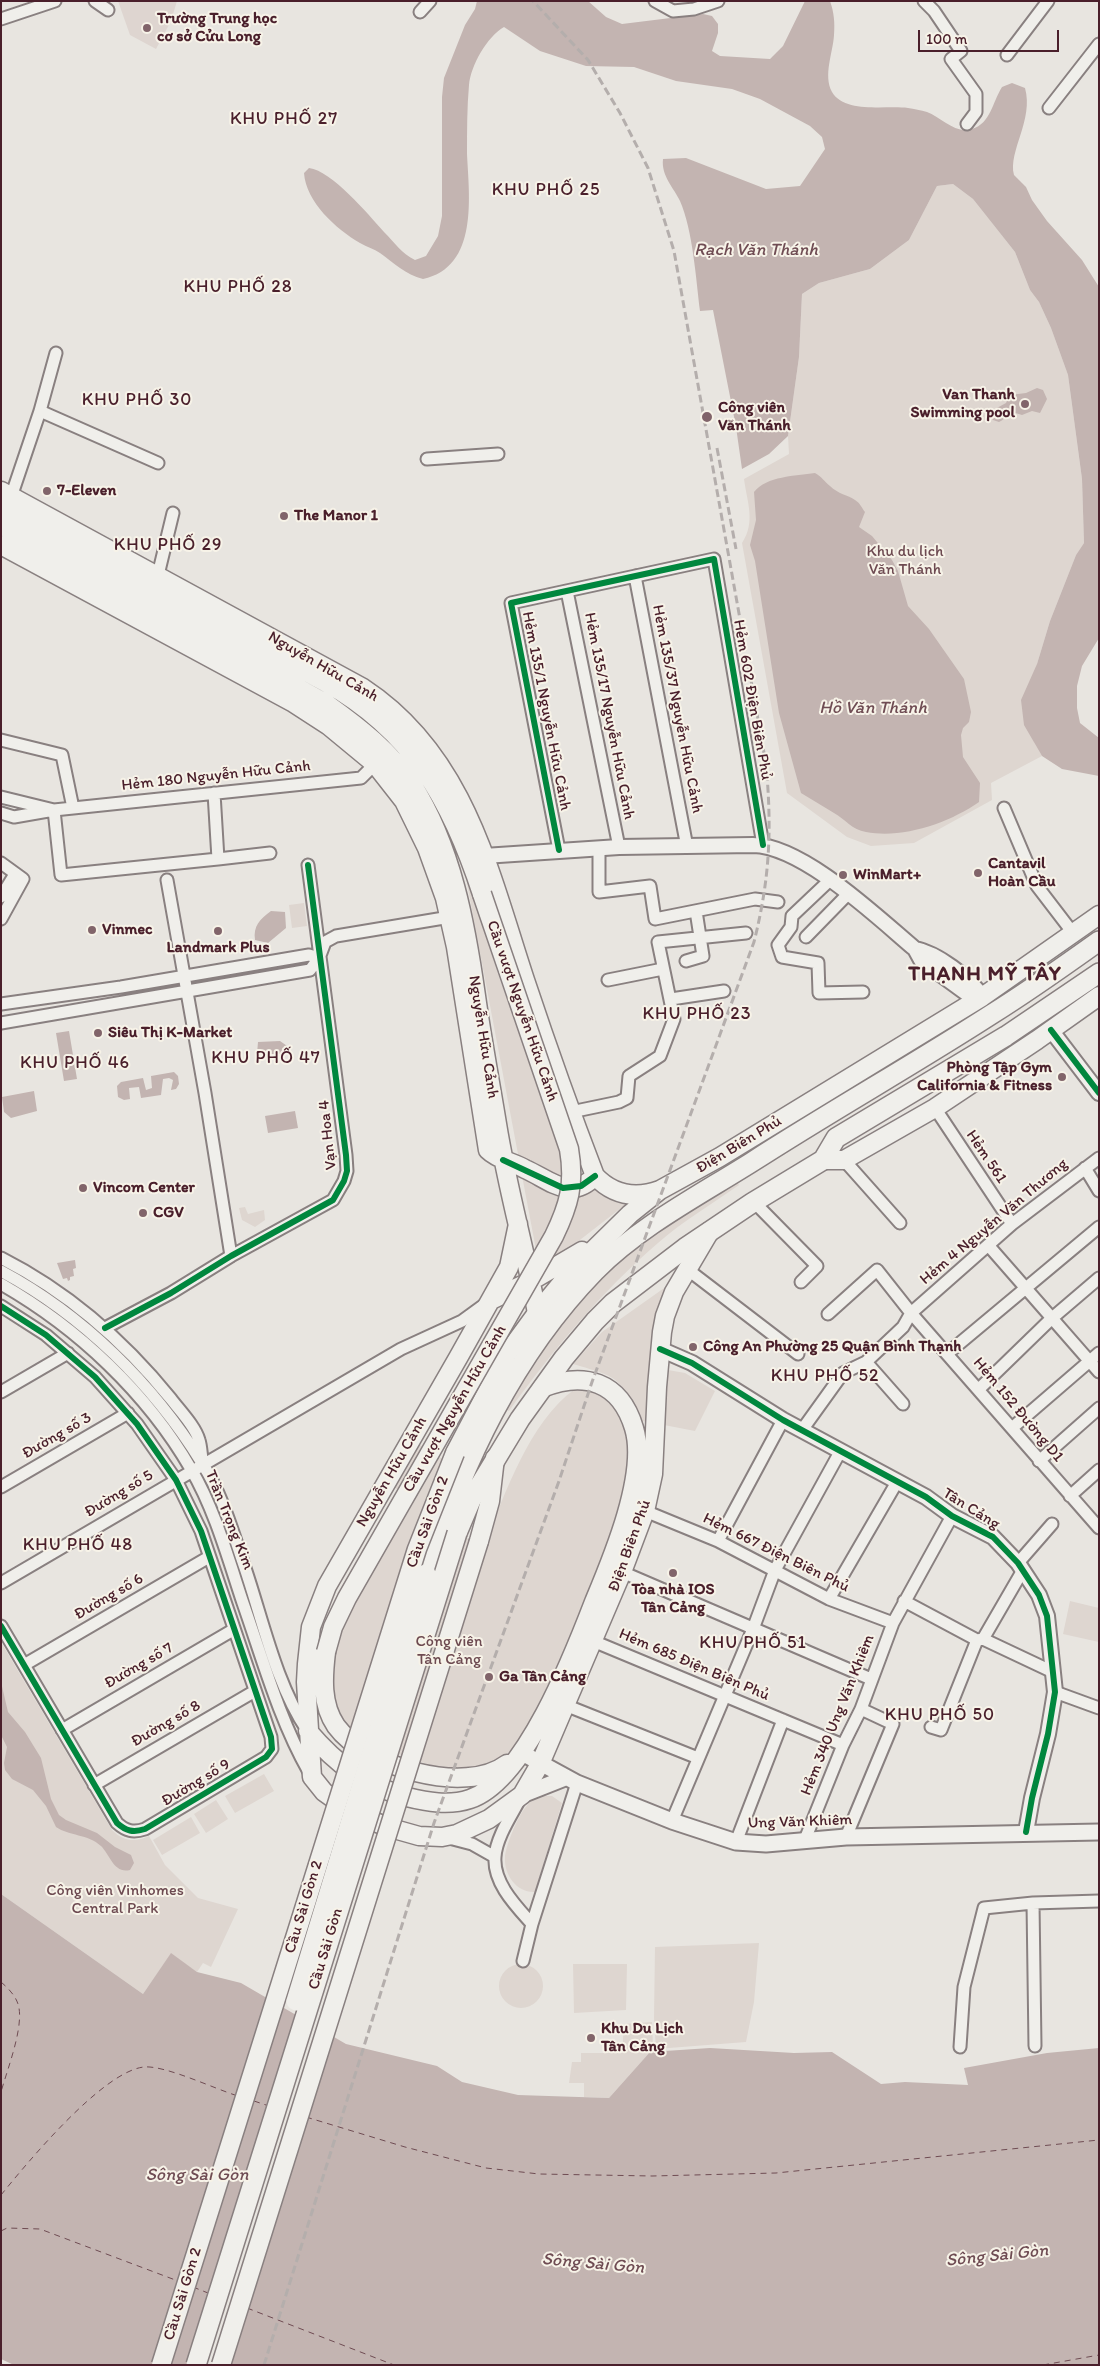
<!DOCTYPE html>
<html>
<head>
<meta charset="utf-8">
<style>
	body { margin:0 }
	#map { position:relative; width:1100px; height:2366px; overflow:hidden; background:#e8e5e0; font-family:Itim,sans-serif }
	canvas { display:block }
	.frame { position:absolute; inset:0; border:2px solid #4a1f2b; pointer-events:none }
	.scale { position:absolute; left:918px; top:30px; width:141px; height:22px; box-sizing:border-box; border:2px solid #4a1f2b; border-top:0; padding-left:6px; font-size:15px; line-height:18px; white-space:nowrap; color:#4a1f2b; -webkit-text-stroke:4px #f7f3e8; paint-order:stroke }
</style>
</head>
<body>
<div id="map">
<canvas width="1100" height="2366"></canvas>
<div class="frame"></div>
<div class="scale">100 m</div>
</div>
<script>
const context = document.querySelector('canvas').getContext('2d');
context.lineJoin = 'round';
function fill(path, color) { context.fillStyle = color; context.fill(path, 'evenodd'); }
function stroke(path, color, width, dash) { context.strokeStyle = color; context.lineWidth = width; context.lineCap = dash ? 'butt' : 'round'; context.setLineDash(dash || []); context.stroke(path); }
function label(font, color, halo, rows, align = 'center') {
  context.font = font + ' Itim,sans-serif'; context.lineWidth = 4; context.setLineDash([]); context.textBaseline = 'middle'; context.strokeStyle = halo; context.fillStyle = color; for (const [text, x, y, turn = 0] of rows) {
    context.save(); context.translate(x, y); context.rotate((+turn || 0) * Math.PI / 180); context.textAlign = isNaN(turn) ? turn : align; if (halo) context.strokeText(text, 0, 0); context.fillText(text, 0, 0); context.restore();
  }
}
fill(new Path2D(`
	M 118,1 L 177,1 L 171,21 L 156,49 L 130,35 Z`), '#ded5d0');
fill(new Path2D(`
	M 953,184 L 973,199 L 1015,252 L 1030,290 L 1039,302 L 1051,328 L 1068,375 L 1082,479 L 1084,543 L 1076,555 L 1050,621 L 1037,664 L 1034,742 L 1042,756 L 991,783 L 992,800 L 914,843 L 871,846 L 847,837 L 787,793 L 742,543 C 756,522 747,502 744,479 L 789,454 L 788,436 L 799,357 L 802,294 L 819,283 L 870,269 L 909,240 L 937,186 Z
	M 463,862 L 498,974 L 561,1147 L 565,1170 L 587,1185 L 630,1201 L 540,1271 Z
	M 304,903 L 307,926 L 292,928 L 289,905 Z
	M 737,1181 L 739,1185 C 712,1204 683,1221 658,1243 C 601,1292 553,1350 509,1411 L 503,1408 C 542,1349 582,1290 638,1245 C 669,1221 704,1202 737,1181 Z
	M 245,1207 L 248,1214 L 264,1210 L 265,1220 L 255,1227 L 242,1220 L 239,1208 Z
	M 667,1286 L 648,1421 L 639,1422 C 619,1376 621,1378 573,1364 L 602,1332 Z
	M 668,1370 L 685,1373 L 715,1391 L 695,1431 L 664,1425 Z
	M 575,1389 C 591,1388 602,1394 612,1406 C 617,1413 625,1422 628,1431 C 645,1486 558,1679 526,1730 C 517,1745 505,1757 491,1766 C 469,1778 434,1766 412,1759 C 387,1750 354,1741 341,1716 C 314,1667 349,1613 374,1570 C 387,1547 401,1524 415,1500 L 392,1486 L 417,1443 L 444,1460 L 418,1522 L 484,1544 C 506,1493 529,1422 575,1389 Z
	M 1070,1601 L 1099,1608 L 1099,1642 L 1063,1634 Z
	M 1,1642 L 112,1830 C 123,1841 135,1843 149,1836 L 165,1865 L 198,1898 L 238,1909 L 211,1967 L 203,1963 L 197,1972 L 171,1954 L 143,1994 L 1,1894 Z
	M 264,1774 L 274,1791 L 235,1813 L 225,1796 Z
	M 540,1796 L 552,1796 L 562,1803 L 535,1892 C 517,1893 504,1875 505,1858 C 505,1847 518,1816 525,1808 C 529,1802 534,1799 540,1796 Z
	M 216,1800 L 228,1819 L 206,1833 L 194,1814 Z
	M 191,1817 L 200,1833 L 162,1855 L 153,1840 Z
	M 759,1943 L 754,2002 L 746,2042 L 656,2049 L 654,2018 L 655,1947 Z
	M499 1986a22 22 0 1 1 44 0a22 22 0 1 1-44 0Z
	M 573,1964 L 627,1964 L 626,2010 L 574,2013 Z
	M 652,2022 L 653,2047 L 650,2052 L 609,2098 L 584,2097 L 584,2083 L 569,2083 L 572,2062 L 581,2062 L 581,2053 L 622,2053 L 624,2024 Z`), '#ded6d0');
fill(new Path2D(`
	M 477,1 L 588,1 L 606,17 L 622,24 L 703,14 L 712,16 L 718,24 L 718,33 L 712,51 L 720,56 L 770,59 L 783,46 L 805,1 L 830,1 C 834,12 835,23 834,35 C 833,53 823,75 832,92 C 845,114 887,105 908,108 C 914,109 921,110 927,112 C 941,117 956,135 972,129 C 991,123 992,103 1002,87 L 1012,83 L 1025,88 C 1034,120 1008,151 1014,175 L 1026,187 L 1032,200 L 1047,221 L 1082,260 L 1099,287 L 1099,638 L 1082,666 L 1077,686 L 1077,708 L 1080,723 L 1099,738 L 1099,776 L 1062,769 L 1042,756 L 1024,725 L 1021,700 L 1037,664 L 1050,621 L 1076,555 L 1084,543 L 1082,479 L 1068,375 L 1051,328 L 1039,302 L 1030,290 L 1015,252 L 973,199 L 953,184 L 937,186 L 909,240 L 870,269 L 819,283 L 802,294 L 799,357 L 788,436 L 769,454 L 742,469 L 736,427 L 713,310 L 700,311 C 696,279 693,231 680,201 C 674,188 661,176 663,159 L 686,158 L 766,189 L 800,186 L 825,149 L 822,137 L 810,126 L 760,99 L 732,89 L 676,81 L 634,67 L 586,66 L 540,51 L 504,27 C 487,37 471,65 469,85 C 467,107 467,131 467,154 C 469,196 479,267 423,279 C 405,274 395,264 380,253 C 374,249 367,247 360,243 C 336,229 306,202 304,173 L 309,168 C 332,171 368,214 384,232 C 395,243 401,253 415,260 L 426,256 L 438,236 L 442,216 L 442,97 L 444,78 L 465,25 L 475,9 Z
	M 1037,388 L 1043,390 L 1047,399 L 1040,413 L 1032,411 L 1022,415 C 1005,409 1011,416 999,422 L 993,420 L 991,417 L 995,409 L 1006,403 L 1010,395 L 1026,393 Z
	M 815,473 C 822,477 824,481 830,486 C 838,494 848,495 855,500 C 861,504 861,507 865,512 L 859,527 L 872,536 L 892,560 L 898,571 L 908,606 L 929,629 L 964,679 L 971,712 L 969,722 L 963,728 L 961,735 L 963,757 L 980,783 L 979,802 C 949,823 903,839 866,832 C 852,830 845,819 834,813 C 823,806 812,800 801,793 L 779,713 L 755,561 L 750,545 L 756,520 L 754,492 C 767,476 795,476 815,473 Z
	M 271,911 L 285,912 L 286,928 L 268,943 L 255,940 C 253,926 260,919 271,911 Z
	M 69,1031 L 77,1079 L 64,1081 L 56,1033 Z
	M 280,1041 L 290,1048 L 279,1054 L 257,1054 L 258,1042 Z
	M 174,1072 L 178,1076 L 179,1084 L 176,1089 L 171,1090 L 173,1080 L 169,1078 L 163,1079 L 161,1095 L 141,1098 L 139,1087 L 129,1088 L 130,1099 L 124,1100 L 118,1097 L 117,1086 L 121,1082 L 143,1078 L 146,1090 L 152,1088 L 151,1076 Z
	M 34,1091 L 37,1111 L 11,1118 L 4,1112 L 2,1097 Z
	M 295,1111 L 298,1128 L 268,1133 L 265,1116 Z
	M 75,1260 L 76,1268 L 73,1269 L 74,1276 L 70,1277 L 70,1280 L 68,1281 L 67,1278 L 63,1279 L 57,1263 Z
	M 1,1682 L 8,1712 L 25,1732 L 41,1758 L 51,1799 L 59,1815 L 66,1820 L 97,1833 L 115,1847 L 131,1855 L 134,1863 L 130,1870 C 114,1874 110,1855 101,1846 C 88,1834 69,1836 56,1827 L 46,1806 L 33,1790 L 12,1779 L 5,1770 L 4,1763 L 7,1747 L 1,1735 Z
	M 1,1894 L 143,1994 L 171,1953 L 197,1972 L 241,1983 L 346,2044 L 437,2066 L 462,2082 L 518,2095 L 609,2098 L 650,2052 L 710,2048 L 794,2053 L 832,2052 L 881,2084 L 905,2082 L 968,2085 L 964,2068 L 1047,2053 L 1099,2048 L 1099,2365 L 14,2365 L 1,2359 Z`), '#c3b4b1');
fill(new Path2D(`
	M 301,2014 L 329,2031 L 224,2365 L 191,2365 Z`), '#e8e5e0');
stroke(new Path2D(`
	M 1,1982 C 8,1988 15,1995 18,2004 C 25,2025 7,2070 1,2092
	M 254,2101 L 269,2106
	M 306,2117 L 405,2147 L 486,2168 L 539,2174 L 652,2176 L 776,2173 L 1099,2140
	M 1,2195 C 27,2163 103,2071 144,2067 C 165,2065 215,2089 238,2096
	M 1,2231 L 7,2228 L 40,2229 L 178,2281
	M 193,2287 L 208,2293
	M 247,2308 L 394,2365
	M 1043,2365 L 1099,2355`), '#6f4c53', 1, [6, 5]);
const minor = new Path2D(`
	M 95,1 L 108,10
	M 655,1 L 673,11 L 694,9 L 718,1
	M 924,1 L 934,11 L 961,51 L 951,59 L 976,94 L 976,112 L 967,124
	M 420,12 L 430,1
	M 1,19 L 55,1
	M 1007,55 L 1048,1
	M 1049,108 L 1099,44
	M 40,411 L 158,463
	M 427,459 L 498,454
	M 11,497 L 40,411 L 56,353
	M 158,575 L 173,513
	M 635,576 L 687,847
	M 567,591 L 619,847
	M 1,740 L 62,755 L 73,808
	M 1,797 L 54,810 L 61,875 L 218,859 L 214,793
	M 1004,808 L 1037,886 L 1073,933
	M 1,813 L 14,817 L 54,810 L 361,778 L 375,764
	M 599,848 L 599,892 L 650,886 L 655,919 L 755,899 L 778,902
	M 559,850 L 511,603 L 714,559 L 763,845
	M 218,859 L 270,853
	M 1,863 L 23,879 L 1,919
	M 167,880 L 205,1093 L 231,1256
	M 830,880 L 792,916 L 791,927 L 778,945 L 782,957 L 818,963 L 819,993 L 863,992
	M 1,897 L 15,874
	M 806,937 L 848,894
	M 686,961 L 703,956 L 696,911
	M 608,980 L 663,969
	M 671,999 L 724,991
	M 1,1004 L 121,987 L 309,955 L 319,958
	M 1,1023 L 310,970 L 319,958 L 325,942 L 336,936 L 450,917
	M 935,1108 L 1012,1224
	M 571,1112 L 619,1102 L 627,1098 L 629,1076 L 660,1056 L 674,1019 L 658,942 L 746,933
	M 844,1160 L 900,1223
	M 1085,1168 L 1099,1191
	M 754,1202 L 817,1266 L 801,1282
	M 988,1245 L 1099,1372
	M 1,1258 C 68,1292 124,1341 171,1399 C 180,1411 195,1426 199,1440 C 201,1446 201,1453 202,1459
	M 687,1269 L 798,1354
	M 1,1271 C 83,1315 153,1384 202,1463 C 222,1494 233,1533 245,1568 C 263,1621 276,1684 307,1730
	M 1,1284 C 78,1328 147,1393 191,1469 C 215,1510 228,1558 243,1603 C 263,1660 279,1719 309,1772
	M 1,1306 L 46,1335 L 95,1377 L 137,1424 L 176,1480 L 201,1531 L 271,1737 L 272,1749 L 266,1757 L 145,1829 C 133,1833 126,1831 117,1823 L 1,1626
	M 828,1314 L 877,1270 L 911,1313 L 1099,1528
	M 105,1328 L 171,1293 L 231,1256 L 333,1200 L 344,1181 L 347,1171 L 346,1155 L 308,865
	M 948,1353 L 1099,1227
	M 866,1362 L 903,1404
	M 979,1389 L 1051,1319 L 1099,1278
	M 1,1392 L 68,1353
	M 1012,1428 L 1099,1353
	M 802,1430 L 843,1373 L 866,1362 L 903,1327 L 911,1313 L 1012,1224 L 1099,1158
	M 1039,1461 L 1099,1408
	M 1,1487 L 128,1413
	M 1070,1496 L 1099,1470
	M 645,1511 L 718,1541 L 829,1599 L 893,1623
	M 718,1541 L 783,1420
	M 1018,1563 L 1052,1524
	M 622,1572 L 871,1679
	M 1,1583 L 401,1349 L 462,1321 L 484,1305
	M 829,1599 L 897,1482
	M 904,1601 L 977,1640
	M 983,1639 L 1053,1672
	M 593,1641 L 843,1745
	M 24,1665 L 209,1557
	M 1055,1692 L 1099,1708
	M 565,1705 L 698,1758
	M 931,1727 L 941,1730 L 977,1640 L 983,1639 L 1023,1570
	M 62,1730 L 233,1630
	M 94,1785 L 255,1691
	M 520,1799 C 511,1816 496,1838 495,1857 C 493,1883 516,1906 532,1924
	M 672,1821 L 753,1629 L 775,1570 L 840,1452
	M 846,1837 L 893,1724 L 861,1709
	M 449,1838 L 472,1844 L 495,1857
	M 736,1842 L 783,1720
	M 804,1842 L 843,1745 L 861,1709 L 893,1623 L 952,1516
	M 1033,1903 L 1035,2046
	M 523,1961 L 532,1924 L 577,1783
	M 960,2047 L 964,1987 L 984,1908 L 1033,1903 L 1099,1901`);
const tertiary = new Path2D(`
	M 484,856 L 619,847 L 753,845 C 803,846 876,916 915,949 L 921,960 L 969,995 L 982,997
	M 915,949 C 936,953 971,978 982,997
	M 1051,1030 L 1099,1093
	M 660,1349 L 692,1363 L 783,1420 L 926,1497 L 952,1516 L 993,1537 L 1018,1563 L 1039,1595 L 1047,1616 L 1055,1692 L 1048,1734 L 1032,1798 L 1026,1832`);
const secondary = new Path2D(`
	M 522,1753 L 577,1783 L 672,1821 L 736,1842 L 766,1844 L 846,1837 L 1099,1832
	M 522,1795 L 565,1778`);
const primary = new Path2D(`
	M 1,491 L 363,688 C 465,755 489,871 525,980 C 547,1046 570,1111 595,1176 C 613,1195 635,1199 660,1190
	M 1,507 L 325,682 C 413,731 452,802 482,894
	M 1,525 L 327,704 C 359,727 390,751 412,784 C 452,847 466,925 476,996 C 482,1039 490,1081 497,1124 C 507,1187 525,1249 537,1313
	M 1,545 L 292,702 L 329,726 L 375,764 L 404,801 L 427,848 L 445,898 L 456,947 L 488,1150 C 498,1160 513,1162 525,1169 C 550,1180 570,1202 595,1176
	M 823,1160 L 844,1160 L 935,1108 L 1037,1040 L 1099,996
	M 518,1224 L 509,1267 L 458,1358 L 327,1586 L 311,1627 L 307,1664 L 306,1682 L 312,1777 L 324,1792 L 352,1812 L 387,1827 L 419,1836 L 442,1837 L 457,1834 L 489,1819 L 522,1795 L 540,1764 L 622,1572 L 645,1511 L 653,1474 L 657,1387 L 662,1332 L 665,1316 L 674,1292 L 710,1231
	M 491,1300 L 531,1281 L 582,1251
	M 455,1453 L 507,1354 L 537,1313 L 570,1273 L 630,1214 L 660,1190 L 720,1157 L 982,997 L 1099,915
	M 479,1541 L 490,1501 L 495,1458
	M 326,1652 C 323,1677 321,1704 336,1726 C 366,1767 465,1796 507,1764
	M 308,1731 C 337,1765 364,1785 407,1797 C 427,1802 449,1806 470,1799 C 525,1781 574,1654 594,1602 C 612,1559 648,1474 634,1428 C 620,1381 584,1371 542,1388`);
const trunk = new Path2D(`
	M 525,1347 L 537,1313
	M 457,1533 L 471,1500 L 520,1419 L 564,1358 L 595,1321 L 613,1303 L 685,1248 L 752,1203 L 823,1160 L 836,1138 L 1006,1036 L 1099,973
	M 426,1574 C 464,1462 512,1356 595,1271 C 640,1226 698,1196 752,1162 C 831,1111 913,1065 992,1014 C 1029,991 1064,966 1099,941`);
stroke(minor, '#898080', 15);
stroke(tertiary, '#898080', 18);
stroke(secondary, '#898080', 19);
stroke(primary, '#898080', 21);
stroke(trunk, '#898080', 22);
stroke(minor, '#f0efeb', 11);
stroke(tertiary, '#f0efeb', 14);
stroke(secondary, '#f0efeb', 15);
stroke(primary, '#f0efeb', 18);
stroke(trunk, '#f0efeb', 19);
stroke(new Path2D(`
	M 717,448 L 736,549
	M 264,2365 L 434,1823 L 559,1481 L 592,1382 L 754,942 C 770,878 772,829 766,764 L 674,251 L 648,168 L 620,113 L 588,60 L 533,1`), '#b4aeac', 3, [8, 4]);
const primaryBridge = new Path2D(`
	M 326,1652 L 333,1627 L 347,1598 L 554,1236 C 569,1205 575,1184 569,1149 L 482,894
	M 161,2365 L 417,1549 L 455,1453
	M 221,2365 L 479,1541`);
const trunkBridge = new Path2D(`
	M 296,2001 L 426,1574
	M 196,2365 L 457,1533`);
stroke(primaryBridge, '#898080', 21, []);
stroke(trunkBridge, '#898080', 22, []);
stroke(primaryBridge, '#f0efeb', 18);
stroke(trunkBridge, '#f0efeb', 19);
stroke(new Path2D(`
	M 559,850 L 511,603 L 714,559 L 763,845
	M 1051,1030 L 1099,1093
	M 503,1160 L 563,1188 L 581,1186 L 595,1176
	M 1,1306 L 46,1335 L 95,1377 L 137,1424 L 176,1480 L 201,1531 L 271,1737 L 272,1749 L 266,1757 L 145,1829 C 133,1833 126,1831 117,1823 L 1,1626
	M 105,1328 L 171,1293 L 231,1256 L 333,1200 L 344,1181 L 347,1171 L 346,1155 L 308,865
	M 660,1349 L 692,1363 L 783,1420 L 926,1497 L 952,1516 L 993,1537 L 1018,1563 L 1039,1595 L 1047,1616 L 1055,1692 L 1048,1734 L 1032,1798 L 1026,1832`), '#00873e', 6);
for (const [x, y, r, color] of [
	[147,28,5,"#81646a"],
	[1025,404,5,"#81646a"],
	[707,417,6,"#81646a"],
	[47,491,5,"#81646a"],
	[284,516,5,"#81646a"],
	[978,873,5,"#81646a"],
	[843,875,5,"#81646a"],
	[92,930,5,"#81646a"],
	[218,931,5,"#81646a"],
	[98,1033,5,"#81646a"],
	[1062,1077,5,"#81646a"],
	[83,1188,5,"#81646a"],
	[143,1213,5,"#81646a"],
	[693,1347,5,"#81646a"],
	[673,1573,5,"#81646a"],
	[489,1677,5,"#81646a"],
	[591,2038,5,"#81646a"]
]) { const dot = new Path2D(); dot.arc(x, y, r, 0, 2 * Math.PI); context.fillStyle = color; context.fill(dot); stroke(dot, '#f7f3e8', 2); }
label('bold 16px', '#4a1f2b', '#f7f3e8', [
	["Trường Trung học",157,19],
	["cơ sở Cửu Long",157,37],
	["Van Thanh",1015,395,"right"],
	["Swimming pool",1015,413,"right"],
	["Công viên",718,408],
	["Văn Thánh",718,426],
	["7-Eleven",57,491],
	["The Manor 1",294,516],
	["Cantavil",988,864],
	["Hoàn Cầu",988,882],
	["WinMart+",853,875],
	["Vinmec",102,930],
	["Landmark Plus",218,948,"center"],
	["Siêu Thị K-Market",108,1033],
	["Phòng Tập Gym",1052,1068,"right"],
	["California & Fitness",1052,1086,"right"],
	["Vincom Center",93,1188],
	["CGV",153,1213],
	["Công An Phường 25 Quận Bình Thạnh",703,1347],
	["Tòa nhà IOS",673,1590,"center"],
	["Tân Cảng",673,1608,"center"],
	["Ga Tân Cảng",499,1677],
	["Khu Du Lịch",601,2029],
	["Tân Cảng",601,2047]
], 'left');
label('16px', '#6d4a51', '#f7f3e8', [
	["Khu du lịch",905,552],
	["Văn Thánh",905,570],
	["Công viên",449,1642],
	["Tân Cảng",449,1660],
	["Công viên Vinhomes",115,1891],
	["Central Park",115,1909]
]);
label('16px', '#4a1f2b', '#f7f3e8', [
	["Nguyễn Hữu Cảnh",323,667,30],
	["Hẻm 602 Điện Biên Phủ",752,700,80],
	["Hẻm 135/37 Nguyễn Hữu Cảnh",677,709,79],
	["Hẻm 135/1 Nguyễn Hữu Cảnh",546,711,79],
	["Hẻm 135/17 Nguyễn Hữu Cảnh",609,716,79],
	["Hẻm 180 Nguyễn Hữu Cảnh",216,776,-6],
	["Cầu vượt Nguyễn Hữu Cảnh",522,1011,71],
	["Nguyễn Hữu Cảnh",483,1037,81],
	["Vạn Hoa 4",328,1135,-96],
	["Điện Biên Phủ",739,1145,-31],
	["Hẻm 561",986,1157,56],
	["Hẻm 4 Nguyễn Văn Thương",994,1222,-40],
	["Cầu vượt Nguyễn Hữu Cảnh",455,1409,-60],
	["Hẻm 152 Đường D1",1018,1410,50],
	["Đường số 3",57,1436,-30],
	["Nguyễn Hữu Cảnh",392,1472,-60],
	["Đường số 5",119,1494,-31],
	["Tân Cảng",971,1509,32],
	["Trần Trọng Kim",229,1520,68],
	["Cầu Sài Gòn 2",428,1522,-70],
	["Điện Biên Phủ",630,1546,-70],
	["Hẻm 667 Điện Biên Phủ",776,1553,26],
	["Đường số 6",109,1597,-30],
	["Hẻm 685 Điện Biên Phủ",694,1665,23],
	["Đường số 7",139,1666,-30],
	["Hẻm 340 Ung Văn Khiêm",838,1715,-68],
	["Đường số 8",166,1724,-30],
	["Đường số 9",196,1783,-31],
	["Ung Văn Khiêm",800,1822,-2],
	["Cầu Sài Gòn 2",304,1907,-73],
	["Cầu Sài Gòn",326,1949,-73],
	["Cầu Sài Gòn 2",183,2294,-73]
]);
context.letterSpacing = '1px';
label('18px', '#4a1f2b', '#f7f3e8', [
	["KHU PHỐ 27",284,119],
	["KHU PHỐ 25",546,190],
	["KHU PHỐ 28",238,287],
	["KHU PHỐ 30",137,400],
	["KHU PHỐ 29",168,545],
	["KHU PHỐ 23",697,1014],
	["KHU PHỐ 47",266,1058],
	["KHU PHỐ 46",75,1063],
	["KHU PHỐ 52",825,1376],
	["KHU PHỐ 48",78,1545],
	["KHU PHỐ 51",753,1643],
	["KHU PHỐ 50",940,1715]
]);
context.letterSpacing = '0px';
label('italic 18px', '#6f4c53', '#f7f3e8', [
	["Rạch Văn Thánh",756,250],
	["Hồ Văn Thánh",873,708],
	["Sông Sài Gòn",197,2175],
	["Sông Sài Gòn",997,2256,-6],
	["Sông Sài Gòn",593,2264,5]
]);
context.letterSpacing = '1px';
label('bold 21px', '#4a1f2b', '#f7f3e8', [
	["THẠNH MỸ TÂY",985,975]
]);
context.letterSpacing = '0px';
</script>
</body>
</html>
